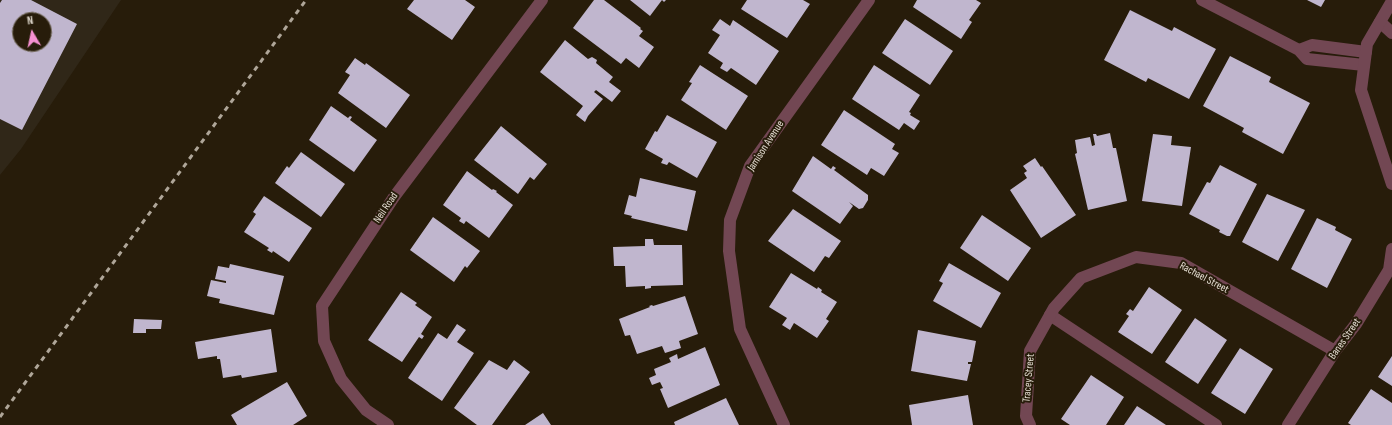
<!DOCTYPE html>
<html>
<head>
<meta charset="utf-8">
<style>
	body { margin:0 }
	#map { position:relative; width:1392px; height:425px; overflow:hidden; background:#271c0a; font-family:"Sofia Sans Condensed",sans-serif }
	canvas { display:block }
	.north { position:absolute; left:12px; top:12px; width:40px; height:40px; box-sizing:border-box; background:#271c0a; border:1px solid #73695a; border-radius:50%; rotate:351deg; font-size:11px; font-weight:700; line-height:16px; text-align:center; color:#e4ddd2 }
	.north::after { content:''; display:block; margin:auto; width:14px; height:18px; background:#f690d1; clip-path:polygon(50% 0,100% 100%,50% 72%,0 100%) }
</style>
</head>
<body>
<div id="map">
<canvas width="1392" height="425"></canvas>
<div class="north">N</div>
</div>
<script>
const context = document.querySelector('canvas').getContext('2d');
context.lineJoin = 'round';
function fill(path, color) { context.fillStyle = color; context.fill(path, 'evenodd'); }
function stroke(path, color, width, dash) { context.strokeStyle = color; context.lineWidth = width; context.lineCap = dash ? 'butt' : 'round'; context.setLineDash(dash || []); context.stroke(path); }
function label(font, color, halo, rows, align = 'center') {
  context.font = font + ' "Sofia Sans Condensed",sans-serif'; context.lineWidth = 4; context.setLineDash([]); context.textBaseline = 'middle'; context.strokeStyle = halo; context.fillStyle = color; for (const [text, x, y, turn = 0] of rows) {
    context.save(); context.translate(x, y); context.rotate((+turn || 0) * Math.PI / 180); context.textAlign = isNaN(turn) ? turn : align; if (halo) context.strokeText(text, 0, 0); context.fillText(text, 0, 0); context.restore();
  }
}
fill(new Path2D(`
	M 0,0 L 121,0 L 21,149 L 0,175 ZM 20,20 L 44,20 L 44,44 L 20,44 Z`), '#302718');
fill(new Path2D(`
	M 2,0 L 31,0 L 77,24 L 22,130 L 0,119 L 0,3 ZM 20,20 L 44,20 L 44,44 L 20,44 Z
	M 414,0 L 465,0 L 475,7 L 452,40 L 407,9 Z
	M 594,0 L 604,0 L 641,28 L 640,29 L 643,31 L 639,36 L 654,47 L 639,68 L 626,58 L 621,64 L 573,28 Z
	M 630,0 L 666,0 L 664,2 L 662,0 L 650,16 Z
	M 747,0 L 803,0 L 810,4 L 787,38 L 741,9 Z
	M 917,0 L 976,0 L 981,3 L 969,20 L 972,22 L 961,39 L 913,7 Z
	M 1307,0 L 1325,0 L 1321,7 Z
	M 1130,10 L 1172,31 L 1174,27 L 1216,49 L 1189,99 L 1148,78 L 1146,82 L 1104,60 Z
	M 720,19 L 730,26 L 733,20 L 779,51 L 756,85 L 731,68 L 727,72 L 720,68 L 723,63 L 708,53 L 720,35 L 712,30 Z
	M 905,19 L 953,51 L 930,85 L 882,53 Z
	M 565,40 L 588,59 L 592,57 L 597,60 L 596,63 L 613,77 L 609,82 L 621,91 L 612,102 L 596,90 L 594,92 L 603,99 L 588,116 L 585,122 L 576,115 L 583,106 L 540,72 Z
	M 1230,56 L 1271,77 L 1269,82 L 1310,103 L 1283,154 L 1242,132 L 1244,128 L 1203,106 Z
	M 355,58 L 365,65 L 366,63 L 410,95 L 386,128 L 338,93 L 350,75 L 345,72 Z
	M 700,65 L 748,96 L 726,130 L 681,100 L 692,83 L 689,82 Z
	M 874,65 L 920,95 L 909,112 L 911,113 L 910,115 L 920,121 L 914,130 L 904,123 L 899,130 L 852,99 Z
	M 331,106 L 348,118 L 350,116 L 352,117 L 350,120 L 377,140 L 354,172 L 309,140 Z
	M 844,110 L 895,144 L 892,149 L 899,153 L 884,176 L 871,168 L 867,175 L 821,145 Z
	M 667,115 L 717,142 L 697,178 L 669,162 L 667,165 L 661,163 L 663,159 L 645,149 L 655,131 L 657,132 Z
	M 501,126 L 547,164 L 534,180 L 530,177 L 518,194 L 474,160 Z
	M 1110,133 L 1113,148 L 1116,148 L 1127,201 L 1088,210 L 1075,154 L 1077,153 L 1075,140 L 1090,137 L 1092,146 L 1095,145 L 1093,134 L 1096,134 L 1097,136 Z
	M 1153,134 L 1172,136 L 1171,145 L 1191,147 L 1182,206 L 1142,201 Z
	M 301,152 L 345,184 L 321,217 L 275,183 L 287,166 L 289,168 Z
	M 813,156 L 831,169 L 833,166 L 836,168 L 834,170 L 868,195 L 868,200 L 863,208 L 859,209 L 849,202 L 853,206 L 840,224 L 792,191 Z
	M 1035,158 L 1041,167 L 1042,166 L 1076,215 L 1041,238 L 1010,190 L 1027,178 L 1024,173 L 1027,171 L 1023,166 Z
	M 1220,165 L 1257,184 L 1230,236 L 1227,236 L 1219,232 L 1220,230 L 1189,214 L 1207,182 L 1210,183 Z
	M 467,171 L 492,190 L 493,189 L 497,191 L 496,192 L 513,205 L 489,238 L 466,221 L 464,224 L 459,221 L 461,218 L 443,205 Z
	M 640,178 L 696,191 L 687,231 L 631,218 L 632,216 L 624,214 L 629,195 L 636,197 Z
	M 1267,194 L 1305,210 L 1278,261 L 1242,242 Z
	M 264,196 L 312,228 L 289,262 L 273,251 L 272,253 L 267,250 L 269,248 L 244,232 L 256,214 L 253,212 Z
	M 793,209 L 841,241 L 829,258 L 825,256 L 814,272 L 768,241 Z
	M 982,215 L 1031,248 L 1008,281 L 960,248 Z
	M 433,217 L 480,251 L 467,268 L 465,266 L 454,282 L 410,250 Z
	M 1317,218 L 1336,227 L 1335,230 L 1352,239 L 1327,288 L 1291,269 Z
	M 645,239 L 653,239 L 654,245 L 682,245 L 683,285 L 651,286 L 651,288 L 645,289 L 645,286 L 626,287 L 625,266 L 614,266 L 613,247 L 645,246 Z
	M 949,263 L 1001,293 L 981,328 L 933,301 L 943,283 L 939,281 Z
	M 230,264 L 284,276 L 274,315 L 219,303 L 220,299 L 207,296 L 211,280 L 226,283 L 226,281 L 215,279 L 218,266 L 229,268 Z
	M 791,273 L 817,289 L 818,287 L 822,290 L 821,292 L 837,302 L 826,319 L 829,321 L 817,338 L 794,323 L 790,330 L 782,325 L 787,318 L 769,307 Z
	M 1149,287 L 1182,310 L 1152,354 L 1118,332 L 1129,316 L 1126,314 L 1130,309 L 1133,311 Z
	M 401,292 L 417,303 L 415,305 L 432,317 L 421,334 L 424,336 L 422,339 L 419,337 L 402,362 L 368,340 Z
	M 685,296 L 698,334 L 679,341 L 681,348 L 665,353 L 662,346 L 637,354 L 630,335 L 625,336 L 619,319 L 650,307 L 649,306 L 652,305 L 653,306 Z
	M 1195,318 L 1227,340 L 1198,384 L 1165,362 Z
	M 134,319 L 162,320 L 161,329 L 146,329 L 146,333 L 133,333 Z
	M 457,324 L 466,330 L 457,342 L 474,353 L 442,401 L 408,378 L 438,333 L 447,339 Z
	M 271,329 L 277,372 L 242,378 L 241,375 L 223,378 L 220,359 L 217,359 L 217,356 L 198,359 L 195,342 Z
	M 918,330 L 976,341 L 972,362 L 968,362 L 968,364 L 971,364 L 967,381 L 911,371 Z
	M 705,347 L 720,385 L 668,408 L 660,389 L 663,388 L 660,382 L 652,385 L 649,378 L 656,375 L 654,369 L 671,362 L 669,358 L 677,354 L 678,359 Z
	M 1240,348 L 1273,369 L 1245,414 L 1211,393 Z
	M 1392,356 L 1392,386 L 1378,377 Z
	M 489,360 L 507,370 L 514,360 L 530,372 L 492,425 L 477,425 L 454,408 Z
	M 1091,375 L 1124,397 L 1106,425 L 1070,425 L 1061,419 Z
	M 287,382 L 307,416 L 293,425 L 237,425 L 231,415 Z
	M 1371,389 L 1392,403 L 1392,425 L 1351,425 L 1348,423 Z
	M 968,395 L 973,425 L 912,425 L 909,405 Z
	M 726,398 L 739,425 L 675,425 L 674,422 Z
	M 1137,406 L 1154,417 L 1166,425 L 1124,425 Z
	M 543,413 L 551,425 L 525,425 Z`), '#c0b6ce');
stroke(new Path2D(`
	M 1202,0 L 1299,50
	M 1380,22 L 1392,33
	M 1364,65 L 1307,59 L 1299,50 L 1312,45 L 1366,52
	M 1050,315 L 1216,425`), '#724753', 12);
stroke(new Path2D(`
	M 1392,1 L 1367,44 L 1361,90 L 1392,184
	M 388,425 L 366,410 L 341,379 L 324,341 L 322,306 L 394,197 L 542,0
	M 784,425 L 740,329 L 729,251 L 730,220 L 750,166 L 869,0
	M 1030,425 L 1026,416 L 1030,351 L 1054,308 L 1081,278 L 1136,257 L 1181,263 L 1335,351
	M 1288,425 L 1335,351 L 1356,324 L 1389,270 L 1392,249`), '#724753', 12);
stroke(new Path2D(`
	M 0,417 L 306,0`), '#afa699', 3, [5, 5]);
label('11px', '#e4ddd2', '#271c0a', [
	["Jamison Avenue",766,146,-57],
	["Neil Road",386,208,-56],
	["Rachael Street",1204,278,28],
	["Banes Street",1345,339,-55],
	["Tracey Street",1029,378,-85]
]);
</script>
</body>
</html>
